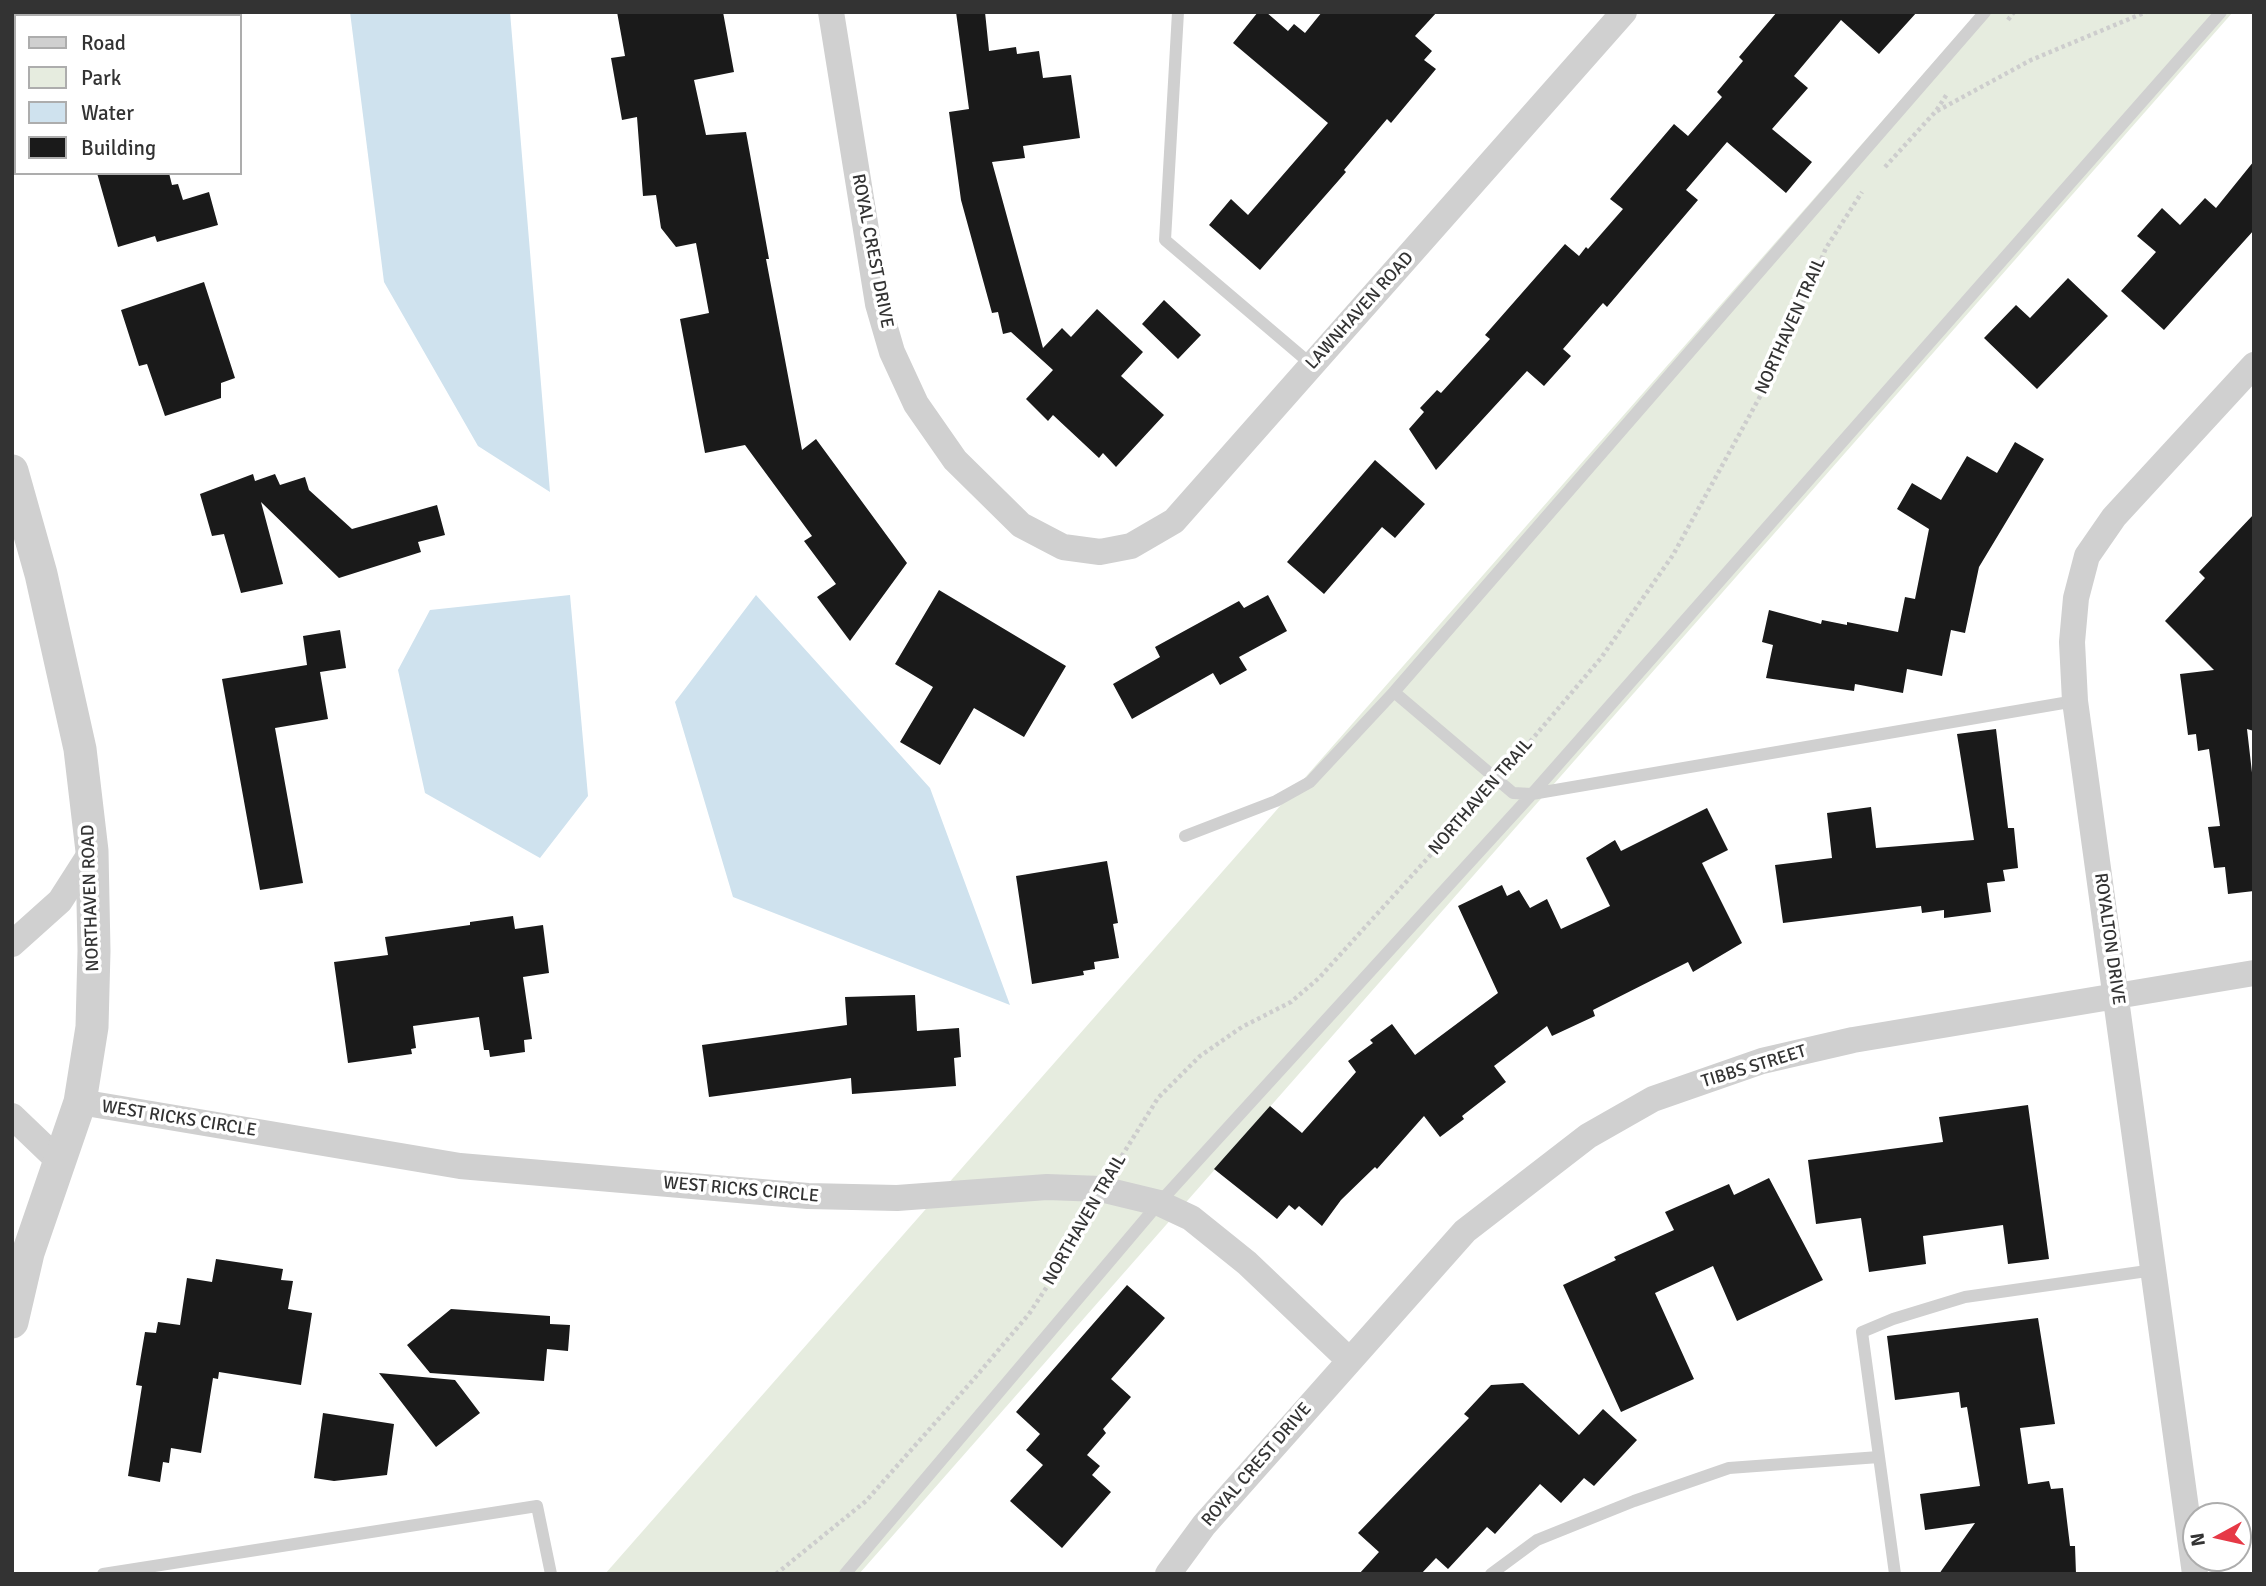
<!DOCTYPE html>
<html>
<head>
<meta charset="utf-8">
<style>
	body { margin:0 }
	#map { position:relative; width:2266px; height:1586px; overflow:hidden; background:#fff; font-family:Signika,sans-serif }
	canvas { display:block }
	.frame { position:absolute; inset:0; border:14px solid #333; pointer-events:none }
	.legend { position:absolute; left:14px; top:14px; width:228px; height:161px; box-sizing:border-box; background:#fff; border:2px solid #adadad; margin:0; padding:9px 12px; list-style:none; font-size:21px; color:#333 }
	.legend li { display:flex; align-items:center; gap:14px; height:35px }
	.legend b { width:35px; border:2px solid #adadad }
	.north { position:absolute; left:2182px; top:1502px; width:70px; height:70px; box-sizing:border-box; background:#fff; border:2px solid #adadad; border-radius:50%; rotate:262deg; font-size:19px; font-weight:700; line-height:28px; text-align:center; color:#333 }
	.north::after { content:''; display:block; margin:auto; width:24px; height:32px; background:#e63946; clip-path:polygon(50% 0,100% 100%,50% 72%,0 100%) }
</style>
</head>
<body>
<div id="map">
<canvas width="2266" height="1586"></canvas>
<div class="frame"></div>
<ul class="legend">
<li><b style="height:9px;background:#d0d0d0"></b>Road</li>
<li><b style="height:19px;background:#e6ecdf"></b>Park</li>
<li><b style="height:19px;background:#cfe2ee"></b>Water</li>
<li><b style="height:19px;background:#1a1a1a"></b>Building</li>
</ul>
<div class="north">N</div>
</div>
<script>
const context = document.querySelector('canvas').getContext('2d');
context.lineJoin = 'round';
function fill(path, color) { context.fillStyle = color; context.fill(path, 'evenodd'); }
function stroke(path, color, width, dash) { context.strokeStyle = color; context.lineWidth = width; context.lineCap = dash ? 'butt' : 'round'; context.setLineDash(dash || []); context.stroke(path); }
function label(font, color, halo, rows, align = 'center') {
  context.font = font + ' Signika,sans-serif'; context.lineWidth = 7; context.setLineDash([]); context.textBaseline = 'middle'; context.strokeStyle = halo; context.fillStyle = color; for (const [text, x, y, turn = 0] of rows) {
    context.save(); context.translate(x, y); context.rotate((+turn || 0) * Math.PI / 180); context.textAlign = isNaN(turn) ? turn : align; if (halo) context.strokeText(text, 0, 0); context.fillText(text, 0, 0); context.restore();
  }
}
fill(new Path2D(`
	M 1978,12 L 2233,12 L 859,1574 L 605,1574 Z`), '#e6ecdf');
fill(new Path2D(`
	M 350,12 L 510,12 L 550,492 L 478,446 L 384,282 Z
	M 570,595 L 588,796 L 540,858 L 425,793 L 398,670 L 430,610 Z
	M 756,595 L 930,788 L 1010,1005 L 733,897 L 675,702 Z`), '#cfe2ee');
fill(new Path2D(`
	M 617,12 L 723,12 L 734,72 L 694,80 L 706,135 L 746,132 L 769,259 L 766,259 L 802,450 L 816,439 L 907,563 L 850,641 L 817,597 L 836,584 L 804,541 L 812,536 L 745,445 L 705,453 L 680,319 L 709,313 L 696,243 L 676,247 L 661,228 L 656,195 L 643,196 L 637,117 L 622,120 L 611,58 L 625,56 Z
	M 956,12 L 985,12 L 989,51 L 1016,47 L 1017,54 L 1039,51 L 1043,78 L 1071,75 L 1080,138 L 1023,146 L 1025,158 L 992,162 L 1043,348 L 1062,328 L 1071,337 L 1097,309 L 1143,352 L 1121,376 L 1164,415 L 1116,467 L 1103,453 L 1099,458 L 1053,415 L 1048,421 L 1026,399 L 1053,370 L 1011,332 L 1003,334 L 998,312 L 992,313 L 961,200 L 949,112 L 969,109 Z
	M 1258,12 L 1266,12 L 1288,31 L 1294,24 L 1305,33 L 1322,12 L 1437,12 L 1415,36 L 1432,51 L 1424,60 L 1436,69 L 1391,123 L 1387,119 L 1344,170 L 1346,172 L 1260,270 L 1209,225 L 1231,199 L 1248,215 L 1328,123 L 1233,43 Z
	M 1777,12 L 1917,12 L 1879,54 L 1841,20 L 1794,76 L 1808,88 L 1772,129 L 1812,162 L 1786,193 L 1727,142 L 1686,190 L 1698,200 L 1607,307 L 1603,303 L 1563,349 L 1571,356 L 1544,386 L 1527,371 L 1436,470 L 1409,429 L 1424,412 L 1420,408 L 1437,390 L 1441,393 L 1490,339 L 1485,335 L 1565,244 L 1579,256 L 1586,247 L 1588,249 L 1623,209 L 1610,199 L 1674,124 L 1688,136 L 1722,97 L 1717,92 L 1743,61 L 1739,57 Z
	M 2254,161 L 2254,230 L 2164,330 L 2121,291 L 2156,252 L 2137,236 L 2162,208 L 2180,225 L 2205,198 L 2216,208 Z
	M 97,173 L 169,173 L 172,185 L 178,184 L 183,200 L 209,192 L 218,225 L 157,242 L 155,236 L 118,247 Z
	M 2068,278 L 2108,316 L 2037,389 L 1984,338 L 2016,305 L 2030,318 Z
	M 204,282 L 235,378 L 221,383 L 221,398 L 165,416 L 147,364 L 139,366 L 121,310 Z
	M 1164,300 L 1201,335 L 1178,359 L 1142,324 Z
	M 2015,442 L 2044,459 L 1979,567 L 1965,633 L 1951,630 L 1942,676 L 1907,669 L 1903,693 L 1855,684 L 1854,691 L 1766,678 L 1773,645 L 1762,642 L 1769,610 L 1821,624 L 1822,620 L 1847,625 L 1847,622 L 1898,632 L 1905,597 L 1915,599 L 1929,529 L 1897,509 L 1912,483 L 1941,500 L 1967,456 L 1997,473 Z
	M 1375,460 L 1425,504 L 1395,538 L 1382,527 L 1324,594 L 1287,562 Z
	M 253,474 L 255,481 L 275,474 L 280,485 L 305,477 L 309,490 L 352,529 L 437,505 L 445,535 L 418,542 L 421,552 L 339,578 L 261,502 L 283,584 L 241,593 L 224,534 L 212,536 L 200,494 Z
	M 2254,514 L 2254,731 L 2247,729 L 2254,790 L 2254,891 L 2228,894 L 2225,867 L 2214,868 L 2208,827 L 2220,826 L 2209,749 L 2198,751 L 2196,734 L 2188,735 L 2180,674 L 2214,670 L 2165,621 L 2205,578 L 2199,572 Z
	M 939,590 L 1066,666 L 1024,737 L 974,708 L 940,765 L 900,742 L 933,687 L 895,664 Z
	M 1268,595 L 1287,631 L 1239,657 L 1247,670 L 1220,685 L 1213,673 L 1132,719 L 1113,684 L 1160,657 L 1155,647 L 1239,601 L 1244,608 Z
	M 340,630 L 346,668 L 320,672 L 328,719 L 275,728 L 303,883 L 260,890 L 222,679 L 307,665 L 303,636 Z
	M 1996,729 L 2008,828 L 2014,828 L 2018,868 L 2003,870 L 2005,881 L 1987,883 L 1991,912 L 1944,918 L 1944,910 L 1922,913 L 1921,906 L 1783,923 L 1775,865 L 1832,858 L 1827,813 L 1871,807 L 1876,848 L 1974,840 L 1957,734 Z
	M 1707,808 L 1728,850 L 1702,863 L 1742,943 L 1693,972 L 1688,962 L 1593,1010 L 1595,1016 L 1552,1036 L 1547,1026 L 1494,1066 L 1506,1082 L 1462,1116 L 1464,1119 L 1440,1137 L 1424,1116 L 1377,1169 L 1375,1167 L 1341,1200 L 1322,1226 L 1299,1206 L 1295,1210 L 1289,1205 L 1277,1219 L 1214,1169 L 1270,1106 L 1302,1133 L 1356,1072 L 1348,1061 L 1373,1043 L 1370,1040 L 1392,1024 L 1415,1055 L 1498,993 L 1458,906 L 1502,885 L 1507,896 L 1519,890 L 1530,908 L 1547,899 L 1561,929 L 1610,906 L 1586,858 L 1615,840 L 1621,851 Z
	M 1107,861 L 1118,923 L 1113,924 L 1119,958 L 1094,962 L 1095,969 L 1083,971 L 1084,975 L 1032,984 L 1016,876 Z
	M 513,916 L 515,929 L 543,925 L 549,973 L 523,977 L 532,1039 L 524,1040 L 525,1052 L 490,1057 L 489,1050 L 484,1050 L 479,1017 L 413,1026 L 416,1048 L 411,1049 L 412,1054 L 348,1063 L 334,962 L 388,955 L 385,937 L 470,925 L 470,922 Z
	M 915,995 L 917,1031 L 959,1028 L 961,1057 L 954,1058 L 956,1086 L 852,1094 L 851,1078 L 709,1097 L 702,1045 L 847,1025 L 845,997 Z
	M 2028,1105 L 2049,1259 L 2008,1264 L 2003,1225 L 1923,1236 L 1926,1264 L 1869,1272 L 1861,1218 L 1816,1224 L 1808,1160 L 1943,1142 L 1939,1117 Z
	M 1769,1178 L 1823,1280 L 1737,1321 L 1713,1266 L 1655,1293 L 1694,1379 L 1621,1412 L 1563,1285 L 1616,1260 L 1614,1257 L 1674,1230 L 1665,1212 L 1729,1184 L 1734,1195 Z
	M 216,1259 L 283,1269 L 281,1280 L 293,1281 L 288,1309 L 312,1313 L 301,1385 L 219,1372 L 218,1379 L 213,1378 L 201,1453 L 171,1448 L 169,1463 L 163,1462 L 160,1482 L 128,1476 L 142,1386 L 136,1385 L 145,1332 L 156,1333 L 158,1322 L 180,1325 L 187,1278 L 212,1282 Z
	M 1127,1285 L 1165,1318 L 1111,1379 L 1131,1397 L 1103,1429 L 1106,1433 L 1087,1455 L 1100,1466 L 1092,1475 L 1111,1492 L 1062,1548 L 1010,1501 L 1043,1465 L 1026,1450 L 1040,1434 L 1016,1412 Z
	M 451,1309 L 550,1316 L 550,1324 L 570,1325 L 568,1351 L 547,1349 L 544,1381 L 430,1373 L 407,1345 Z
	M 2038,1318 L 2055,1424 L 2020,1428 L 2028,1484 L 2049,1481 L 2051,1489 L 2063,1488 L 2070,1546 L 2075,1546 L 2076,1574 L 1939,1574 L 1975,1523 L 1925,1530 L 1920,1494 L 1980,1486 L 1967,1407 L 1961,1408 L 1959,1392 L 1895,1400 L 1887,1336 Z
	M 379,1373 L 455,1380 L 480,1413 L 436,1447 Z
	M 1523,1383 L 1579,1435 L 1603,1409 L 1637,1440 L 1594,1486 L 1584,1478 L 1561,1503 L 1540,1484 L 1495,1534 L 1487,1527 L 1448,1569 L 1436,1558 L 1421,1574 L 1359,1574 L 1379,1552 L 1358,1533 L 1469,1418 L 1464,1414 L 1491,1385 Z
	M 323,1413 L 394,1424 L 387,1475 L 334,1481 L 314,1478 Z`), '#1a1a1a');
stroke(new Path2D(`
	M 2008,20 L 2014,12
	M 1937,111 L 2031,60 L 2146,12
	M 1885,167 L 1936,111 L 1947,94
	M 1512,763 L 1601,658 L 1673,555 L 1774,371 L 1826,248 L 1862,192
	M 1118,1162 L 1158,1098 L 1200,1056 L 1242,1027 L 1291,1002 L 1319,978 L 1484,796
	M 776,1574 L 866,1501 L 973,1380 L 1029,1314 L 1075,1244 L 1087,1219`), '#cdcdcd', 4.5, [3.5, 3.5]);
stroke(new Path2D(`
	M 1178,12 L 1165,240 L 1312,365
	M 1394,692 L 1513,793 L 1532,794 L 2221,12
	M 1185,836 L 1276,801 L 1310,782 L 1394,692 L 1985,12
	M 103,1574 L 537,1506 L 551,1574
	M 845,1574 L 1159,1203 L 1532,794 L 2075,701
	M 1491,1574 L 1537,1540 L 1634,1501 L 1729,1468 L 1879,1457
	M 1895,1574 L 1862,1332 L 1893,1319 L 1965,1297 L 2154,1270`), '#d0d0d0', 12);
stroke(new Path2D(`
	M 831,12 L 878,304 L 892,352 L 916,404 L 955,460 L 1021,525 L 1063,547 L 1100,552 L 1131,546 L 1174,521 L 1624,12
	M 12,944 L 60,901 L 92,851
	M 80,1102 L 460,1166 L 808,1196 L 897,1198 L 1047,1187 L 1101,1189 L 1159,1203 L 1191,1218 L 1247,1263 L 1349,1360
	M 12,1116 L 59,1161
	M 1168,1574 L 1204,1525 L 1465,1231 L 1588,1136 L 1653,1099 L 1762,1061 L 1853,1040 L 2254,973
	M 2195,1574 L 2075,701 L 2072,642 L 2076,598 L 2087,556 L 2114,517 L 2254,365`), '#d0d0d0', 26);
stroke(new Path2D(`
	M 12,471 L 41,574 L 80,749 L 92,851 L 94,951 L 92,1027 L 80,1102 L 28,1253 L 12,1322`), '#d0d0d0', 33);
label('18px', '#333', '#fff', [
	["ROYAL CREST DRIVE",872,251,79],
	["LAWNHAVEN ROAD",1360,311,-48],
	["NORTHAVEN TRAIL",1791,326,-66],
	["NORTHAVEN TRAIL",1481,797,-49],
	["NORTHAVEN ROAD",91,898,-92],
	["ROYALTON DRIVE",2109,939,82],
	["TIBBS STREET",1754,1067,-17],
	["WEST RICKS CIRCLE",179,1119,9],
	["WEST RICKS CIRCLE",741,1190,5],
	["NORTHAVEN TRAIL",1085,1220,-60],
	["ROYAL CREST DRIVE",1257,1465,-49]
]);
</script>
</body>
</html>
